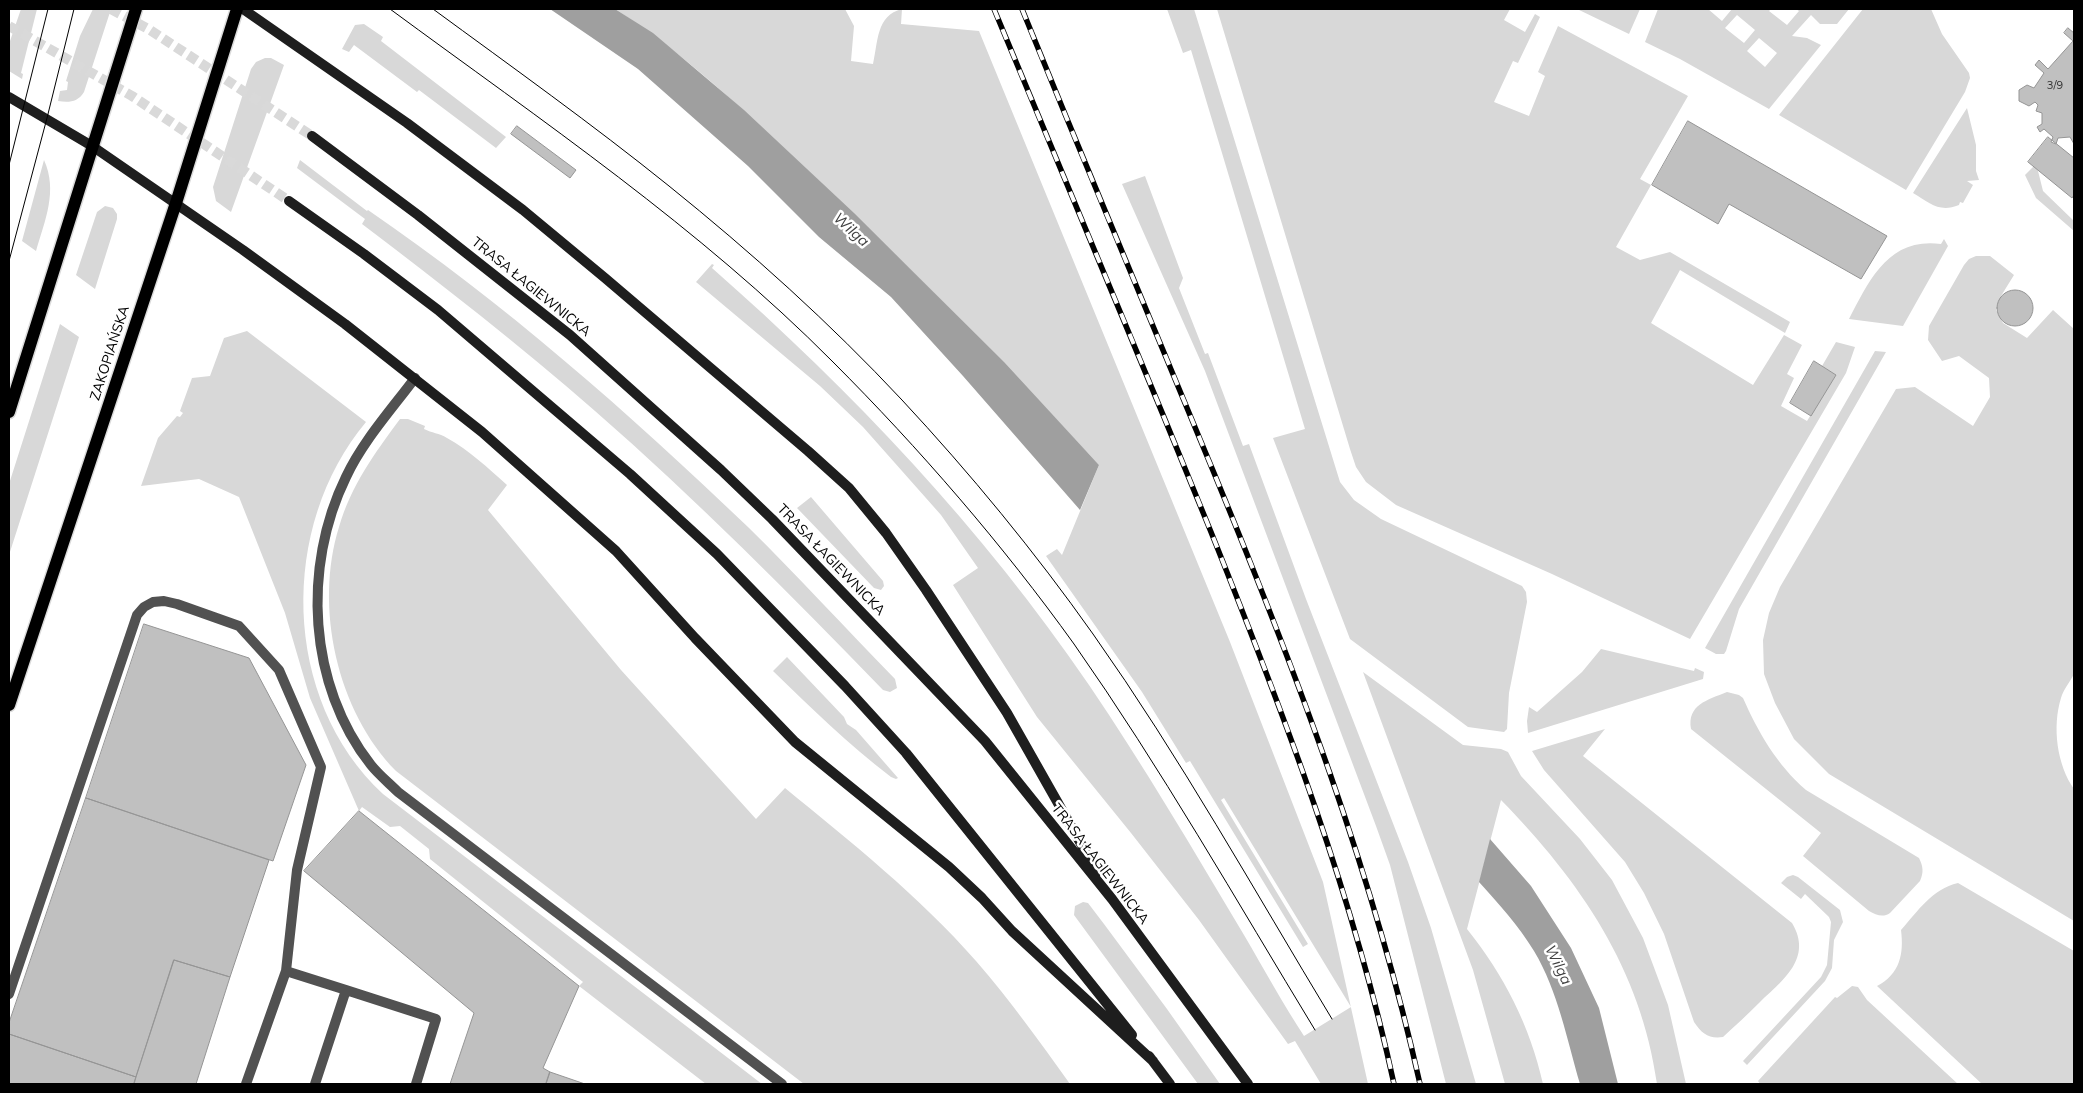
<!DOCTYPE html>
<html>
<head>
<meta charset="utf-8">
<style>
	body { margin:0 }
	#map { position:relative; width:2083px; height:1093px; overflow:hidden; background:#fff; font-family:Mulish,sans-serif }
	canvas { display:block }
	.frame { position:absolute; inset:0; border:10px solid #000; pointer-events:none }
</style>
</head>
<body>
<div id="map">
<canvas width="2083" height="1093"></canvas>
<div class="frame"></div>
</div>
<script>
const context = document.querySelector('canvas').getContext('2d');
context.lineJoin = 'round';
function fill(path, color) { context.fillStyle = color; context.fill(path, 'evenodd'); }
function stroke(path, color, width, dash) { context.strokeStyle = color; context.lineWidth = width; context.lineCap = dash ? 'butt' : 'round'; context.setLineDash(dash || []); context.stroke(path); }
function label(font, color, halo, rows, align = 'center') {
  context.font = font + ' Mulish,sans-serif'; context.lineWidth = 5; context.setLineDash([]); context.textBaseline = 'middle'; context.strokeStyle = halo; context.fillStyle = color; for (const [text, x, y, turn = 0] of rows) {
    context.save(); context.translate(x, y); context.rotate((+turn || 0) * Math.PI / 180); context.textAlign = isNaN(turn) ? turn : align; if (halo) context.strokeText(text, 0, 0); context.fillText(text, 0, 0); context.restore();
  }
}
fill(new Path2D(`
	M 21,9 L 37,9 L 21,73 L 23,74 L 22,79 L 9,71 L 9,44 Z
	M 93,9 L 111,9 L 84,92 C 78,102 69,103 58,101 L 60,91 L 67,90 L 68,82 L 66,81 L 80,36 Z
	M 615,9 L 845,9 L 854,26 L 851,61 L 873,64 C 878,43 876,15 902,9 L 901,24 L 979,31 L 1230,642 L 1323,882 L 1368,1084 L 1321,1084 L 1295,1041 L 1288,1044 L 1199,920 L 1131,833 L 1037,717 L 953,585 L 978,568 L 941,515 L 863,427 L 820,386 L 696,282 L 712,264 L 714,265 L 712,268 C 853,392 983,529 1089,685 C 1144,766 1194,851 1244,935 C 1264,969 1283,1004 1304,1036 L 1351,1007 L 1224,798 L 1221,800 L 1308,944 L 1303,947 L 1190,761 L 1186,763 L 1142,692 L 1046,556 L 1057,549 L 1062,555 L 1099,465 C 1003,361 904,260 801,164 C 742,109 683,52 615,9 Z
	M 1167,9 L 1194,9 L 1340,482 L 1354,500 L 1381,519 L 1522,586 L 1526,592 L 1527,602 L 1509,693 L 1507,729 L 1504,732 L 1468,727 L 1350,639 L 1273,438 L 1305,429 L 1191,50 L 1183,53 Z
	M 1217,9 L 1510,9 L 1504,20 L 1525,32 L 1535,14 L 1540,17 L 1518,63 L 1513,61 L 1494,102 L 1529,116 L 1545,76 L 1538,72 L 1558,26 L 1688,96 L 1640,179 L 1651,185 L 1616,247 L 1640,260 L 1670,252 L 1790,322 L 1785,333 L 1680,270 L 1651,323 L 1753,385 L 1784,335 L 1802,345 L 1787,374 L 1794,378 L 1781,406 L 1807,421 L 1836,375 L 1822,366 L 1836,342 L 1855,347 L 1846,373 L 1690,639 L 1552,574 L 1396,505 L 1366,482 L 1356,467 L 1350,449 Z
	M 1577,9 L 1640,9 L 1629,34 Z
	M 1658,9 L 1708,9 L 1722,21 L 1732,9 L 1771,9 L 1769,11 L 1787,25 L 1799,11 L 1796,9 L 1849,9 L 1837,24 L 1820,24 L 1811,15 L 1792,36 L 1807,38 L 1821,45 L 1769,109 L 1680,59 L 1645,42 ZM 1737,15 L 1755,30 L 1744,43 L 1725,28 ZM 1759,38 L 1777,53 L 1765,67 L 1747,51 Z
	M 1863,9 L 1931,9 L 1942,34 L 1969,73 L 1970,78 L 1965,92 L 1906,190 L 1779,115 Z
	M 364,24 L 383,37 L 381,41 L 506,137 L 496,148 L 419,90 L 417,92 L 354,45 L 349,52 L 342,49 L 355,25 Z
	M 265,58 L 271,58 L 284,65 L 231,212 L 216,201 L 213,187 L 251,69 L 256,62 Z
	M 1967,108 L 1976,145 L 1976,171 L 1979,180 L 1967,181 L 1973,185 L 1963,203 L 1960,202 L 1959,205 C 1939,213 1930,203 1913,193 Z
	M 44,160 C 58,191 45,220 36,251 L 22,241 Z
	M 300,160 L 367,211 L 368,210 C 504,303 629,413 748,527 C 798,576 846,629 895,679 L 897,688 L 890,692 L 883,690 C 790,594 696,499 595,411 C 520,345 441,284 362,224 L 365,219 L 297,168 Z
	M 2033,167 L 2037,167 L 2043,191 L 2074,221 L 2074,231 L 2036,198 L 2025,175 Z
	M 1145,176 L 1183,278 L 1179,288 L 1205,354 L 1208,353 L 1243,446 L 1249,444 L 1306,599 L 1408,862 L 1431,928 L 1476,1084 L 1446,1084 L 1390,865 L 1376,826 L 1205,371 L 1122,184 Z
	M 105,206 L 113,208 L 117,214 L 117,219 L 95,289 L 76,275 L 97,212 Z
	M 1944,239 L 1948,246 L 1903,326 L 1849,319 C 1869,281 1888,237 1941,244 Z
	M 1976,256 L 1990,256 L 2014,275 L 2001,296 L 1996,310 L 2003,323 L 2027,338 L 2053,310 L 2074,329 L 2074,674 C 2070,682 2063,690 2061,698 C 2052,727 2057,765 2074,789 L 2074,921 L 1829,774 L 1794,739 L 1775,703 L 1764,674 L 1763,640 L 1769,613 L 1780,587 L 1896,389 L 1915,387 L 1973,426 L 1990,397 L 1989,378 L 1959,356 L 1942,361 L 1928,340 L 1929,326 L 1964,265 L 1969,259 Z
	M 60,324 L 79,337 L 9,555 L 9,484 Z
	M 247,331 L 366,422 C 279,526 281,699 383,794 L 762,1084 L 706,1084 L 579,986 L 583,982 L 430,859 L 429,849 L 400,826 L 390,827 L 362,807 L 359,811 L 310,698 L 285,613 L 239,497 L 199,479 L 141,486 L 158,438 L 177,416 L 180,417 L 183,413 L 180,411 L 192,378 L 210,376 L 224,338 Z
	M 1875,351 L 1886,352 L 1739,609 L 1726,651 L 1724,654 L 1716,654 L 1705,648 Z
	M 400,419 L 408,419 L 425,426 L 424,429 C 432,433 439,433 447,438 C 469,450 488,468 507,485 L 488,510 L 621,670 L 756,819 L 785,788 C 851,842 919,896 976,961 C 1010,1000 1040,1042 1070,1084 L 804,1084 L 396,771 C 337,711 314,607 339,527 C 351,486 374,454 400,419 Z
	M 811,497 L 883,581 L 884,586 L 881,590 L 874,588 L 797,508 Z
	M 1601,649 L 1694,671 L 1695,668 L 1704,672 L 1703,679 L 1528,733 L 1527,721 L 1529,707 L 1537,712 L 1582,672 Z
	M 787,657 L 844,717 L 847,724 L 856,730 L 898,778 L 896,779 L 891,777 C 848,744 811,708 773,671 Z
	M 1363,672 L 1463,745 L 1501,749 L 1508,752 L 1521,776 L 1580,839 L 1612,880 L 1643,938 L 1668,1005 L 1686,1084 L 1657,1084 C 1641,969 1580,881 1501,800 L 1467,929 C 1504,975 1530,1026 1543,1084 L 1505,1084 L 1473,970 Z
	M 1727,692 L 1739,695 L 1743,698 C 1758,732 1777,765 1806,790 L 1919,858 C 1923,866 1924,872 1920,881 L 1890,913 C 1883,918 1876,915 1869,911 L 1803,856 L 1821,833 L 1691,729 C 1687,705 1707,700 1727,692 Z
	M 1605,729 L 1583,756 L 1792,923 C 1813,958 1783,980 1760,1002 C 1748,1014 1735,1026 1723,1037 C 1709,1039 1702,1034 1694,1022 L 1664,934 L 1644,893 L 1625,862 L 1544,770 L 1532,751 Z
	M 1793,875 L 1798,877 L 1840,910 L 1843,922 L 1834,940 L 1832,968 L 1825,981 L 1747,1065 L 1743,1061 L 1821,977 L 1827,965 L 1831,922 L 1829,917 L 1805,894 L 1801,899 L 1781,883 L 1787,877 Z
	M 1958,883 L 2074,951 L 2074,1084 L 1982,1084 L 1877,986 C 1900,974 1904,954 1901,930 C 1918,911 1932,889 1958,883 Z
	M 1083,902 L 1088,903 L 1104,924 L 1167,1009 L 1220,1084 L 1198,1084 L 1074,915 L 1075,906 Z
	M 1852,986 L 1858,987 L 1867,1000 L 1958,1084 L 1760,1084 L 1758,1081 L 1835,997 L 1837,998 Z`), '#d8d8d8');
fill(new Path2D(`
	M 550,9 L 615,9 L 653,33 L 744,110 L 854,213 L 1004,362 L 1099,465 L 1080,510 L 963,376 L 891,297 L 819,237 L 748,166 L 638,69 Z
	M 1490,839 L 1531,886 L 1571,948 L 1599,1008 L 1618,1084 L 1580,1084 C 1567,1040 1558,991 1534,951 C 1518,925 1499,904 1479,882 Z`), '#9f9f9f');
const building = new Path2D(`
	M 2068,28 L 2074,33 L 2074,144 L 2070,137 L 2058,138 L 2056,144 L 2051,142 L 2053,137 L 2044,129 L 2040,132 L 2037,127 L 2042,124 L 2042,113 L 2036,111 L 2038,105 L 2035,102 L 2029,106 L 2019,101 L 2019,90 L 2027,85 L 2034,88 L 2044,73 L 2035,65 L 2039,60 L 2048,69 L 2073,41 L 2064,33 Z
	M 1688,121 L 1887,236 L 1861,279 L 1729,204 L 1718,224 L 1652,185 Z
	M 517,126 L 576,170 L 570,178 L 511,134 Z
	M 2048,137 L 2074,158 L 2074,195 L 2072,198 L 2028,162 Z
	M1997 308a18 18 0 1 1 36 0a18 18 0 1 1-36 0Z
	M 1814,361 L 1836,375 L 1811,416 L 1790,403 Z
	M 144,624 L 249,658 L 306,765 L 273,861 L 86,798 Z
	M 86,798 L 269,860 L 230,977 L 174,960 L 136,1077 L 9,1034 L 9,1023 Z
	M 359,811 L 579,986 L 543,1068 L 550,1072 L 546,1084 L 450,1084 L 474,1013 L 304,871 Z
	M 174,960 L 230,977 L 196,1084 L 134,1084 Z
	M 9,1034 L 136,1077 L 134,1084 L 9,1084 Z
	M 550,1072 L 585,1084 L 546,1084 Z`);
fill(building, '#c0c0c0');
stroke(building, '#959595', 1);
stroke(new Path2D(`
	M 111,9 L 150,30 L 312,136
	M 9,26 L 132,96 L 289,201`), '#d9d9d9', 10, [10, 5]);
const primary = new Path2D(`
	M 9,412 L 136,9
	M 9,705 L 176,203 L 237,9`);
stroke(primary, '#dbdbdb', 15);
stroke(new Path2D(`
	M 415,378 C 391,410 363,441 346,477 C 302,567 308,685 371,765 C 379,775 389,783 398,792 L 782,1084
	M 286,971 L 346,990 L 315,1084
	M 346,990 L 436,1019 L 416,1084
	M 9,994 L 137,615 L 144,607 L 153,602 L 164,601 L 177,604 L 239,626 L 279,670 L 321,767 L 297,870 L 286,971 L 246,1084`), '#515151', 10);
stroke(new Path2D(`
	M 243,9 L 407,123 L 523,210 L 605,278 L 808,451 L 849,488 L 886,533 L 926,590 L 1007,713 L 1097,872
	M 9,97 L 92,146 L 243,250 L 345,324 L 482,432 L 616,551 L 695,638 L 795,742 L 949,867 L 982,898 L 1012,931 L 1153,1061
	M 312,136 L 418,215 L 570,335 L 721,470 L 772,519 L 985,741 L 1112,899 L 1248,1084
	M 289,201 L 364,254 L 438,310 L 630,474 L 717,554 L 845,686 L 906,753 L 1132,1035
	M 1149,1056 L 1170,1084`), '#1e1e1e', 10);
stroke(primary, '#000', 12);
stroke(new Path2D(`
	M 390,9 C 542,121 700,228 833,362 C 919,448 1003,545 1074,644 C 1161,768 1236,900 1315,1030
	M 433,9 C 512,67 592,124 669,186 C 751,252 830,323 902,400 C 970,473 1035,552 1093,634 C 1180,757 1254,890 1332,1019
	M 9,165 L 48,9
	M 9,261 L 47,118 L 74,9`), '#000', 1);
const rail = new Path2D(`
	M 994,9 C 1066,183 1140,357 1211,532 C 1283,712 1353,894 1394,1084
	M 1022,9 C 1085,164 1150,318 1214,473 C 1296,672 1373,873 1420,1084`);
stroke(rail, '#000', 5.5);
stroke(rail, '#fff', 4, [11]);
label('11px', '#303030', null, [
	["3/9",2055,86]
]);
label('14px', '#000', '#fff', [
	["TRASA ŁAGIEWNICKA",531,287,39],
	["ZAKOPIAŃSKA",110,353,-72],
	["TRASA ŁAGIEWNICKA",831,560,46],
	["TRASA ŁAGIEWNICKA",1100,864,52]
]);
label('italic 15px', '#404040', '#fff', [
	["Wilga",851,230,42],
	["Wilga",1558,965,64]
]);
</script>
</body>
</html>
